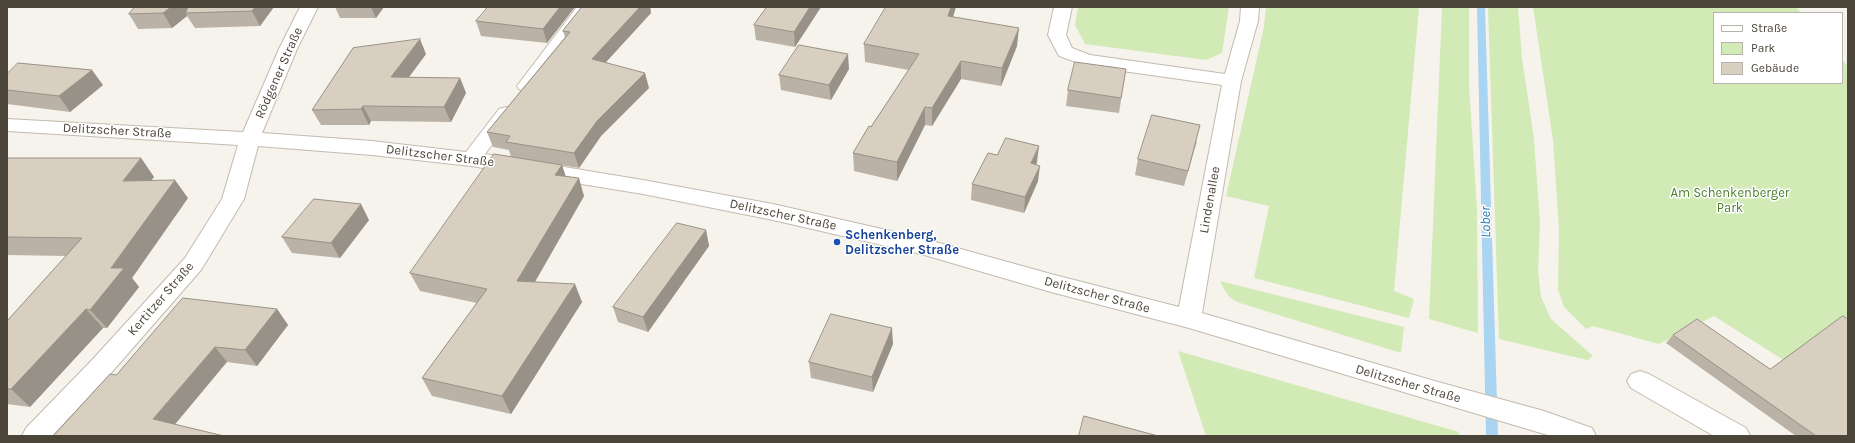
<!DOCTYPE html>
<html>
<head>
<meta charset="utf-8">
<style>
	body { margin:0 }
	#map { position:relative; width:1855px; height:443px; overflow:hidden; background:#f6f3ec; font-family:Karla,sans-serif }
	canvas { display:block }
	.frame { position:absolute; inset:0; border:8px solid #4b4439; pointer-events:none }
	.legend { position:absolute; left:1713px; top:12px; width:130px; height:72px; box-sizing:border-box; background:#fff; border:1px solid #b7b4b0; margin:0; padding:5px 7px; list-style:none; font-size:12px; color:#4b4439 }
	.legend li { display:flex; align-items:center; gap:8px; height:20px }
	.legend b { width:20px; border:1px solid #b7b4b0 }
</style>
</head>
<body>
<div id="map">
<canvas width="1855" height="443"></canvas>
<div class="frame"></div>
<ul class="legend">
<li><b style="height:5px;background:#fff"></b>Straße</li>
<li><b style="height:11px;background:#d2eab5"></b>Park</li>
<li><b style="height:11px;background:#d8cfc1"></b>Gebäude</li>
</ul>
</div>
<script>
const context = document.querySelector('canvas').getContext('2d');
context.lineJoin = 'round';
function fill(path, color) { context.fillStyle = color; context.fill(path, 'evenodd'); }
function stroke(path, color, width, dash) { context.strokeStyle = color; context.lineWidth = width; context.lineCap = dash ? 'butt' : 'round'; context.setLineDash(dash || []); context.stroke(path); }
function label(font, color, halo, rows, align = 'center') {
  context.font = font + ' Karla,sans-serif'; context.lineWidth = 3; context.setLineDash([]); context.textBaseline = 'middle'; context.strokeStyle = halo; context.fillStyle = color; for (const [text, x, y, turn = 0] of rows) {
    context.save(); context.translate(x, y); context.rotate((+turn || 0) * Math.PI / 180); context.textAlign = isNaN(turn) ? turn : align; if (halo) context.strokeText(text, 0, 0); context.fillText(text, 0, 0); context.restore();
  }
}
fill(new Path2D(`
	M 1078,7 L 1229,7 L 1222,53 L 1206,60 L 1085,44 L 1075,25 Z
	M 1266,7 L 1419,7 L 1394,291 L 1414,299 L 1409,318 L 1254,278 L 1269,206 L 1226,196 L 1264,27 Z
	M 1442,7 L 1469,7 L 1469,84 L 1477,210 L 1478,333 L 1429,319 Z
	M 1488,7 L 1518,7 L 1522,58 L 1534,139 L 1540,224 L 1538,271 L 1541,297 L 1551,319 L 1593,356 L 1587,360 L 1499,339 Z
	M 1533,7 L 1796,7 L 1801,13 L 1714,13 L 1714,83 L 1842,83 L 1842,60 L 1848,66 L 1848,316 L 1785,361 L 1714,316 L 1659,344 L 1593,326 L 1586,329 L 1564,307 L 1558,290 L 1559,229 L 1553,140 Z
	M 1220,281 L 1404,327 L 1401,353 L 1240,303 C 1229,299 1225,292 1220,281 Z
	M 1178,351 L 1459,432 L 1459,436 L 1206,436 Z`), '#d2eab5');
fill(new Path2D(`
	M 1477,7 L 1485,7 L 1498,436 L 1486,436 Z`), '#a9d4f2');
const minor = new Path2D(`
	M 300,7 L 318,7 L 297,49 L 262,133 L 372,141 L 466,152 L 499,109 L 506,107 L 513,109 L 516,113 L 485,154 L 643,180 L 773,204 L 921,238 L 1051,274 L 1179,307 L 1222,85 L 1087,66 L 1059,56 L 1048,35 L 1054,7 L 1072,7 L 1066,35 L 1072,48 L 1090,55 L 1225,74 L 1240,21 L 1241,7 L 1259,7 L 1258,21 L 1241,81 L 1202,313 L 1438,382 L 1544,411 L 1592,428 L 1596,436 L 1551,436 L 1189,328 L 1051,292 L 921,254 L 773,220 L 643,194 L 471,166 L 372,155 L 258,146 L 244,199 L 201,270 L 111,373 L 52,436 L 22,436 L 26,428 L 93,359 L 185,258 L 222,199 L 238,145 L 7,131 L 7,119 L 243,132 L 279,49 Z
	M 577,7 L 595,7 L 534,90 L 527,92 L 520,90 L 517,86 L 520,82 Z
	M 1640,371 L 1649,374 L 1746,428 L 1750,436 L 1714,436 L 1631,388 L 1627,381 L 1631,374 Z`);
stroke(minor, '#c2bbae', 2);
fill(minor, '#fff');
fill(new Path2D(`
	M 135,7 L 274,7 L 260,26 L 195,28 L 187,16 L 172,28 L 138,29 L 129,14 Z
	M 335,7 L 384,7 L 376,18 L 340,18 Z
	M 575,7 L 547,43 L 481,36 L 476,21 Z
	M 582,7 L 650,7 L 651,13 L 606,62 L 649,88 L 601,136 L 579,168 L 511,157 L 509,150 L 493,147 L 487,132 L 565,37 L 563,31 Z
	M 767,7 L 821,7 L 795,47 L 756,40 L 754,25 Z
	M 953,17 L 1017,46 L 1001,86 L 961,79 L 932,126 L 925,125 L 897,181 L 854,171 L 853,153 L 909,70 L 865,62 L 864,44 Z
	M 426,54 L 409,77 L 460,78 L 466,93 L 451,122 L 371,121 L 369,125 L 321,125 L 312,110 Z
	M 849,69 L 831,100 L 781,90 L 779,75 Z
	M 1126,69 L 1119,113 L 1066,106 L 1068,90 Z
	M 7,74 L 103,85 L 70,112 L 7,104 Z
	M 1197,141 L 1184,186 L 1135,175 L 1138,159 Z
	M 997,155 L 1037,162 L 1036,165 L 1038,181 L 1024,213 L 971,200 L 972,184 Z
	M 7,158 L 141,158 L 154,177 L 151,180 L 188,198 L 132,278 L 139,287 L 107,328 L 103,328 L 30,407 L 7,404 L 7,321 L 66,256 L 7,255 Z
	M 562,165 L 565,176 L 584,196 L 535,282 L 582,302 L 511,414 L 432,396 L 422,378 L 477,303 L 420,291 L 410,273 Z
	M 369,220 L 340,258 L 292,253 L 282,237 Z
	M 706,230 L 709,246 L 648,332 L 618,322 L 613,307 Z
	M 277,309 L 288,325 L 257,366 L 227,362 L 53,436 L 116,375 Z
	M 1673,335 L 1770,369 L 1848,436 L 1796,436 L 1666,343 Z
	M 893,344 L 873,392 L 811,378 L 809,362 Z`), '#bab2a6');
fill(new Path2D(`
	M 171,7 L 198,7 L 186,13 L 187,16 L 172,28 L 163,13 Z
	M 255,7 L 274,7 L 260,26 L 252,11 Z
	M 371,7 L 384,7 L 376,18 Z
	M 560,7 L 575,7 L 547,43 L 543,29 Z
	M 640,7 L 650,7 L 651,13 L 596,73 L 592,59 Z
	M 810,7 L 821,7 L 795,47 L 794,32 Z
	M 951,7 L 956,7 L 948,34 L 948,16 Z
	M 1019,28 L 1017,46 L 1001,86 L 1002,68 Z
	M 420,39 L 426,54 L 398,92 L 391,77 Z
	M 848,54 L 849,69 L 831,100 L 829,85 Z
	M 961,61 L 961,79 L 932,126 L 932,108 Z
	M 92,70 L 103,85 L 70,112 L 59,96 Z
	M 645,73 L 649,88 L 601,136 L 579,168 L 574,153 L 597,121 Z
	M 460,78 L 466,93 L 451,122 L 444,107 Z
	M 363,106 L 371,121 L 369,125 L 361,109 Z
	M 925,107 L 925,125 L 897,181 L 897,162 Z
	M 1039,146 L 1037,162 L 1029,179 L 1031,163 Z
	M 141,158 L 154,177 L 137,199 L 123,181 Z
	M 562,165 L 568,183 L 555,175 Z
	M 1040,166 L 1038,181 L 1024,213 L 1025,197 Z
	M 579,178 L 584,196 L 525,299 L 517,281 Z
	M 175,180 L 188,198 L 132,278 L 139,287 L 107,328 L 90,310 L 111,268 Z
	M 361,204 L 369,220 L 340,258 L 331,243 Z
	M 706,230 L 709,246 L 648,332 L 643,317 Z
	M 575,284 L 582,302 L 511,414 L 502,396 Z
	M 86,309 L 103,328 L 30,407 L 11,389 Z
	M 277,309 L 288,325 L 257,366 L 245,350 Z
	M 892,328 L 893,344 L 873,392 L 872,377 Z
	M 215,347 L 227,362 L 167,434 L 153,419 Z`), '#979187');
const building = new Path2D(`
	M 135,7 L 171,7 L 163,13 L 129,14 Z
	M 188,7 L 255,7 L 252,11 L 186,13 Z
	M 488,7 L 560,7 L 543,29 L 476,21 Z
	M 582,7 L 640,7 L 592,59 L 645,73 L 597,121 L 574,153 L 506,142 L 510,136 L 487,132 L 570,32 L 563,31 Z
	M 767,7 L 810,7 L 794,32 L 754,25 Z
	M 886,7 L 951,7 L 948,16 L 1019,28 L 1002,68 L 961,61 L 932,108 L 925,107 L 897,162 L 853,153 L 869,126 L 871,127 L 919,54 L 864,44 Z
	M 420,39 L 391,77 L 460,78 L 444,107 L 363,106 L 361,109 L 312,110 L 353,48 Z
	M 799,45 L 848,54 L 829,85 L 779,75 Z
	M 1075,62 L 1126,69 L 1121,98 L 1068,90 Z
	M 18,63 L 92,70 L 59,96 L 7,90 L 7,74 Z
	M 1152,115 L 1200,125 L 1188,171 L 1138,159 Z
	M 1006,138 L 1039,146 L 1031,163 L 1040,166 L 1025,197 L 972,184 L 988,153 L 997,155 Z
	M 494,154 L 562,165 L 555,175 L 579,178 L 517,281 L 575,284 L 502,396 L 422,378 L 487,289 L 410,273 Z
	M 7,158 L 141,158 L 123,181 L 175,180 L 111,268 L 124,268 L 90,310 L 86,309 L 11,389 L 7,389 L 7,321 L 82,238 L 7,237 Z
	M 314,199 L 361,204 L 331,243 L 282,237 Z
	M 677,223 L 706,230 L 643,317 L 613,307 Z
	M 183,298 L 277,309 L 245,350 L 215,347 L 153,419 L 224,436 L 53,436 L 110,374 L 116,375 Z
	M 831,314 L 892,328 L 872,377 L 809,362 Z
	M 1843,316 L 1848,319 L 1848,436 L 1816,436 L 1673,335 L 1697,319 L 1770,369 Z
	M 1084,416 L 1158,436 L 1079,436 Z`);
fill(building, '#d8cfc1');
stroke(building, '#979187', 1);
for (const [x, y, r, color] of [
	[837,242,4,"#1a4fb4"]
]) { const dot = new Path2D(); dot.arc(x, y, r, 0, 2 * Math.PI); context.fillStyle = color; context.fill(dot); stroke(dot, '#fff', 1.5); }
label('13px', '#4b4439', '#fff', [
	["Rödgener Straße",279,73,-66],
	["Delitzscher Straße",117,131,3],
	["Delitzscher Straße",440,156,7],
	["Lindenallee",1210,200,-80],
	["Delitzscher Straße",783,215,12],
	["Delitzscher Straße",1097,295,15],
	["Kertitzer Straße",161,299,-49],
	["Delitzscher Straße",1408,384,16]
]);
label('13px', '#4a7f2a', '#fff', [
	["Am Schenkenberger",1730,193],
	["Park",1730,208]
]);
label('bold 13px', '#164399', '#fff', [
	["Schenkenberg,",845,235],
	["Delitzscher Straße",845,250]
], 'left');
label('italic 14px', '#2e7ab2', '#fff', [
	["Lober",1486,222,-91]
]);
</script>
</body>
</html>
